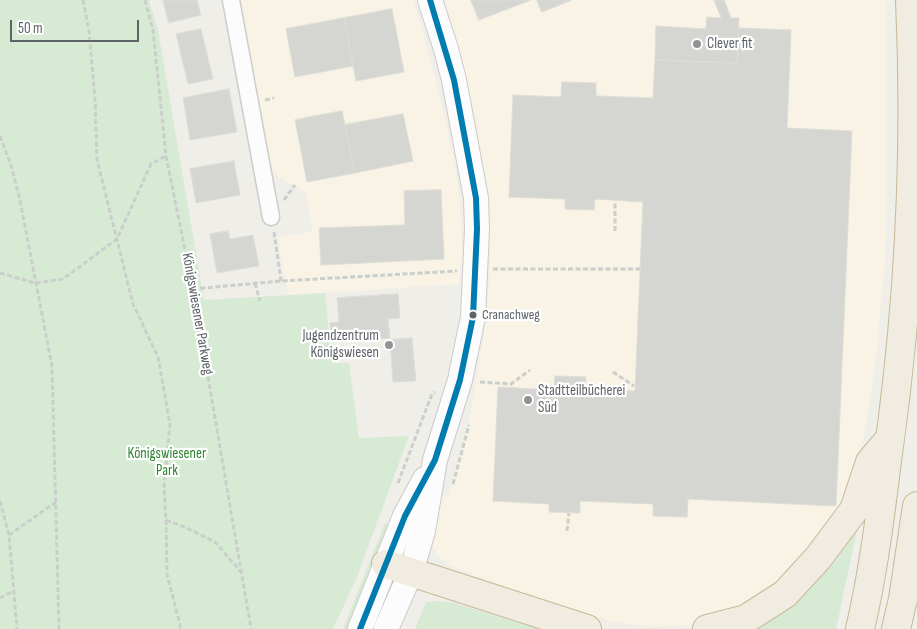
<!DOCTYPE html>
<html>
<head>
<meta charset="utf-8">
<style>
	body { margin:0 }
	#map { position:relative; width:917px; height:629px; overflow:hidden; background:#efeee9; font-family:"Sofia Sans Condensed",sans-serif }
	canvas { display:block }
	.scale { position:absolute; left:10px; top:20px; width:129px; height:22px; box-sizing:border-box; border:2px solid #5e6368; border-top:0; padding-left:6px; font-size:15px; line-height:18px; white-space:nowrap; color:#5e6368; -webkit-text-stroke:4px #fff; paint-order:stroke }
</style>
</head>
<body>
<div id="map">
<canvas width="917" height="629"></canvas>
<div class="scale">50 m</div>
</div>
<script>
const context = document.querySelector('canvas').getContext('2d');
context.lineJoin = 'round';
function fill(path, color) { context.fillStyle = color; context.fill(path, 'evenodd'); }
function stroke(path, color, width, dash) { context.strokeStyle = color; context.lineWidth = width; context.lineCap = dash ? 'butt' : 'round'; context.setLineDash(dash || []); context.stroke(path); }
function label(font, color, halo, rows, align = 'center') {
  context.font = font + ' "Sofia Sans Condensed",sans-serif'; context.lineWidth = 4.5; context.setLineDash([]); context.textBaseline = 'middle'; context.strokeStyle = halo; context.fillStyle = color; for (const [text, x, y, turn = 0] of rows) {
    context.save(); context.translate(x, y); context.rotate((+turn || 0) * Math.PI / 180); context.textAlign = isNaN(turn) ? turn : align; if (halo) context.strokeText(text, 0, 0); context.fillText(text, 0, 0); context.restore();
  }
}
fill(new Path2D(`
	M 236,0 L 414,0 L 442,105 L 459,189 L 462,247 L 459,284 L 288,295 L 278,237 L 312,232 L 306,192 L 279,177 L 270,167 Z
	M 439,0 L 887,0 L 887,168 L 885,262 L 876,358 L 867,420 L 858,461 L 845,503 L 779,588 L 708,622 L 680,626 L 651,627 L 614,622 L 509,589 L 450,565 L 436,554 L 433,547 L 432,540 L 439,498 L 448,497 L 468,427 L 477,376 L 485,327 L 489,281 L 490,246 L 488,214 Z`), '#f8f3e4');
fill(new Path2D(`
	M 0,0 L 149,0 L 158,30 L 204,300 L 325,293 L 332,363 L 349,363 L 359,438 L 409,436 L 357,577 L 333,629 L 0,629 Z
	M 385,523 L 390,525 L 350,629 L 343,629 Z
	M 858,525 L 836,629 L 739,629 Z
	M 438,601 L 455,603 L 539,629 L 415,629 L 426,602 Z`), '#d7ebd4');
const building = new Path2D(`
	M 163,0 L 197,0 L 201,15 L 169,23 Z
	M 471,0 L 531,0 L 479,20 Z
	M 537,0 L 572,0 L 542,12 Z
	M 714,0 L 724,0 L 731,18 L 739,18 L 737,63 L 655,60 L 656,26 L 706,29 L 707,17 L 721,18 Z
	M 392,9 L 404,72 L 356,81 L 344,18 Z
	M 344,18 L 353,66 L 295,77 L 286,29 Z
	M 739,28 L 791,30 L 787,128 L 852,131 L 836,506 L 688,499 L 687,517 L 653,516 L 653,504 L 580,501 L 580,513 L 549,512 L 549,504 L 493,501 L 498,387 L 554,390 L 555,376 L 586,377 L 585,389 L 635,391 L 643,202 L 595,199 L 594,210 L 565,209 L 565,199 L 509,197 L 513,95 L 561,97 L 562,82 L 596,83 L 596,96 L 653,98 L 655,60 L 737,63 Z
	M 201,29 L 213,79 L 188,84 L 176,34 Z
	M 229,89 L 237,132 L 190,140 L 183,98 Z
	M 342,111 L 355,173 L 307,182 L 295,120 Z
	M 403,114 L 413,161 L 355,173 L 345,125 Z
	M 234,161 L 240,195 L 196,203 L 190,169 Z
	M 441,190 L 444,259 L 321,265 L 319,228 L 405,225 L 404,191 Z
	M 228,231 L 230,239 L 253,235 L 259,266 L 217,273 L 210,234 Z
	M 398,294 L 400,318 L 388,319 L 390,338 L 332,342 L 330,323 L 339,322 L 337,298 Z
	M 412,338 L 416,381 L 393,382 L 390,340 Z`);
fill(building, '#d5d5d2');
stroke(building, '#deddd8', 1);
const street = new Path2D(`
	M 231,0 L 271,217`);
const secondary = new Path2D(`
	M 360,629 L 405,516 L 425,479
	M 386,629 L 411,572 L 423,531 L 435,460 L 460,380 L 473,317 L 477,229 L 476,198 L 454,80 L 446,49 L 430,0`);
const highway = new Path2D(`
	M 386,564 L 587,629
	M 707,629 L 746,619 L 785,594 L 818,558 L 854,510 L 870,462 L 887,442
	M 860,629 C 873,574 880,517 887,461 C 909,308 917,154 910,0
	M 896,629 L 903,599 L 917,506`);
stroke(street, '#cccccb', 19);
stroke(secondary, '#cbcbca', 26);
stroke(highway, '#c8b895', 30);
stroke(new Path2D(`
	M 83,0 L 89,31 L 95,99 L 97,160 L 133,304 L 158,357 L 170,424 L 164,487 L 166,520 L 187,528 L 215,542 L 242,573
	M 145,0 L 153,30 L 166,156 L 193,289 L 251,629
	M 265,100 L 274,98
	M 0,136 L 11,165 L 20,200 L 52,366 L 59,629
	M 284,200 L 295,185
	M 615,231 L 615,201
	M 274,232 L 281,281
	M 493,269 L 640,269
	M 0,273 L 35,283 L 63,279 L 117,239 L 151,164 L 166,156
	M 255,283 L 260,301
	M 193,289 L 281,281 L 457,271
	M 613,372 L 634,386
	M 480,382 L 511,384 L 530,370
	M 398,483 L 432,394 L 435,392
	M 453,484 L 469,425
	M 0,501 L 9,535 L 17,629
	M 166,520 L 167,574 L 181,629
	M 567,531 L 569,513
	M 9,535 L 56,502
	M 0,598 L 14,591`), '#cacfcb', 3, [5, 2.5]);
stroke(street, '#fdfcfc', 16);
stroke(secondary, '#fdfcfc', 24);
stroke(highway, '#f1ece2', 28);
stroke(new Path2D(`
	M 360,629 L 405,516 L 435,460 L 460,380 L 473,317 L 477,229 L 476,198 L 454,80 L 430,0`), '#007cb1', 6);
for (const [x, y, r, color] of [
	[697,44,5,"#919495"],
	[473,315,4.5,"#5e6368"],
	[389,345,5,"#919495"],
	[528,400,5,"#919495"]
]) { const dot = new Path2D(); dot.arc(x, y, r, 0, 2 * Math.PI); context.fillStyle = color; context.fill(dot); stroke(dot, '#fff', 2); }
label('14px', '#5e6368', '#fff', [
	["Cranachweg",482,315]
], 'left');
label('15px', '#5e6368', '#fff', [
	["Clever fit",707,44],
	["Jugendzentrum",379,336,"right"],
	["Königswiesen",379,353,"right"],
	["Stadtteilbücherei",538,391],
	["Süd",538,408]
], 'left');
label('15px', '#5e6368', '#fff', [
	["Königswiesener Parkweg",197,314,80]
]);
label('15px', '#308432', '#fff', [
	["Königswiesener",167,454],
	["Park",167,471]
]);
</script>
</body>
</html>
